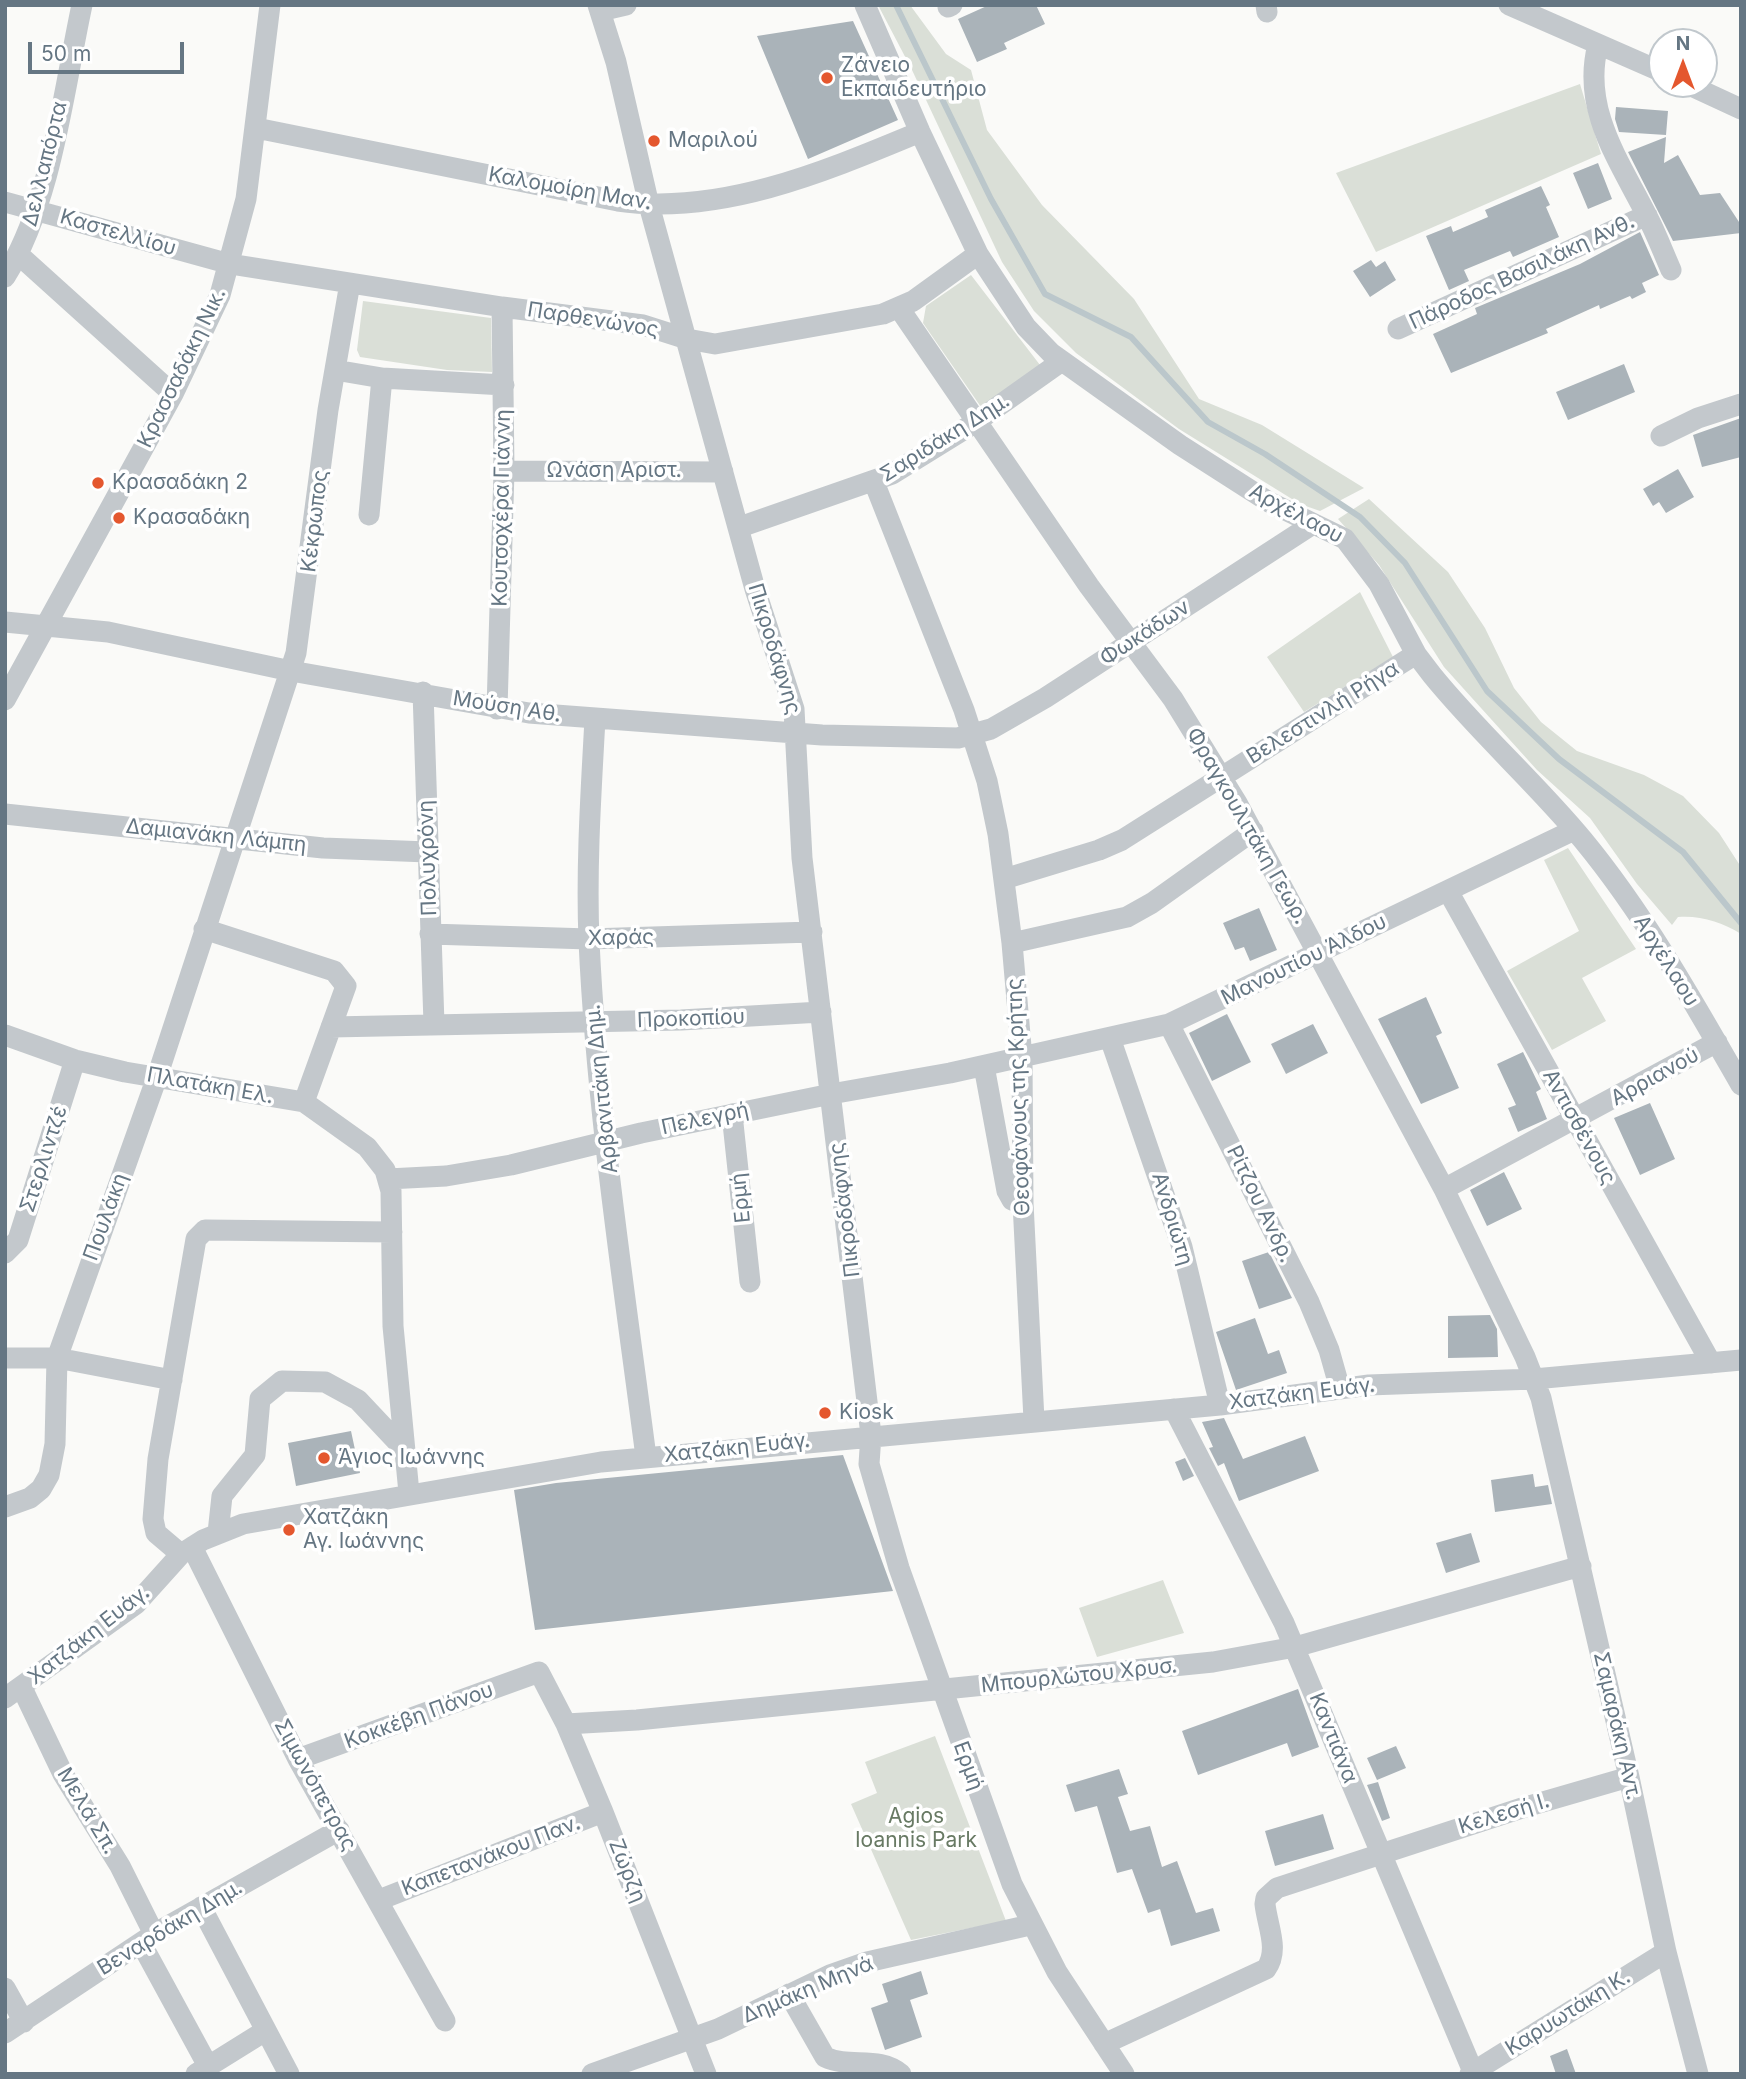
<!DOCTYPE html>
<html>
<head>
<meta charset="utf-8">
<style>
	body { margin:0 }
	#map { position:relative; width:1746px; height:2079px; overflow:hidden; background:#fafaf8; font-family:Inter,sans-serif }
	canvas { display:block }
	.frame { position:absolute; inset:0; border:7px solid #657683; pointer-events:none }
	.north { position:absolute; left:1648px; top:28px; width:70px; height:70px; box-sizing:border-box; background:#fff; border:2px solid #c1c8cd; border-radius:50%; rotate:0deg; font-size:19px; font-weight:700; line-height:28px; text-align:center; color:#657683 }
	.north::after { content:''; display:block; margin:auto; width:24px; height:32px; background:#e4572e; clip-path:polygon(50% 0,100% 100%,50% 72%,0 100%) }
	.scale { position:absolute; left:28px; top:42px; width:156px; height:32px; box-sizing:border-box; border:4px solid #657683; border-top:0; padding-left:9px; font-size:21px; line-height:24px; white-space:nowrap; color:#657683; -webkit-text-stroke:5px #fff; paint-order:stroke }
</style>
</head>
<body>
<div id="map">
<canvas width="1746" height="2079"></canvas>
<div class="frame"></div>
<div class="north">N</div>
<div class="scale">50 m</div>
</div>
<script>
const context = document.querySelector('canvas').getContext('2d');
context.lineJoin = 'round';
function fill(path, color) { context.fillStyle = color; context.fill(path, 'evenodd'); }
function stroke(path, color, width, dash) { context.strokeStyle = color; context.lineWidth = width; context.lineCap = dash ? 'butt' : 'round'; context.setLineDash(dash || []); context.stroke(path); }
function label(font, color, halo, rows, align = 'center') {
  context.font = font + ' Inter,sans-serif'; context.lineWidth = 7; context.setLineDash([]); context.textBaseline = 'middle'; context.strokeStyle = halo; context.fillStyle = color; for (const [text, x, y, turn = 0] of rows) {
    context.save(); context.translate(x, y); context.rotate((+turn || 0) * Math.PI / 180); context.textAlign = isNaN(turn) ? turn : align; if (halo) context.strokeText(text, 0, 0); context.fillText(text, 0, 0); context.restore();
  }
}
fill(new Path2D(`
	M 878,5 L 910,5 L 946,54 L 971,70 L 987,130 L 1042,205 L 1134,299 L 1199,399 L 1262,425 L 1364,488 L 1320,511 L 1300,504 L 1179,429 L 1076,353 L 1034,311 L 1002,262 L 912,70 Z
	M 1580,84 L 1601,154 L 1376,252 L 1336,173 Z
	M 971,275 L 1040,365 L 981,407 L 923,323 L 926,306 Z
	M 363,301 L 491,318 L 492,372 L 447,370 L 360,357 L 357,350 Z
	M 1369,499 L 1448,572 L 1485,628 L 1514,688 L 1541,722 L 1577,751 L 1644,775 L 1683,796 L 1719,833 L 1741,867 L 1741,934 C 1723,922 1699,915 1678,917 L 1672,925 L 1637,884 L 1590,818 L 1537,770 L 1444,667 L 1379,565 L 1338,519 Z
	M 1360,592 L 1393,657 L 1304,712 L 1267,657 Z
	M 1568,848 L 1636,949 L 1582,978 L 1606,1021 L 1552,1050 L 1507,971 L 1579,931 L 1544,860 Z
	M 1163,1580 L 1184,1633 L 1097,1657 L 1079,1608 Z
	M 935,1736 L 1006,1921 L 911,1940 L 851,1804 L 877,1793 L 865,1762 Z`), '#dadfd7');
stroke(new Path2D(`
	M 896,5 L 991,199 L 1045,294 L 1131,337 L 1208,422 L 1265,454 L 1360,517 L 1405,563 L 1487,691 L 1559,759 L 1683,852 L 1741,923`), '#bbc7cb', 6);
fill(new Path2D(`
	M 989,5 L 1036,5 L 1045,24 L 1004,43 L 1007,49 L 977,62 L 958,19 Z
	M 853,21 L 898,120 L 808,159 L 757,36 Z
	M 1616,107 L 1668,111 L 1666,135 L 1619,132 L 1615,119 Z
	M 1666,137 L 1664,163 L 1678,155 L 1700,195 L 1720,193 L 1741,225 L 1741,233 L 1673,241 L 1628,152 Z
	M 1598,163 L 1612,199 L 1588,209 L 1573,173 Z
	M 1541,186 L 1550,205 L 1546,207 L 1559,237 L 1513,257 L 1510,251 L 1464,270 L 1469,281 L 1449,290 L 1426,236 L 1451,226 L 1453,232 L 1488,217 L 1485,210 Z
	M 1640,232 L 1659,275 L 1642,283 L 1646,292 L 1632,299 L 1630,296 L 1600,309 L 1599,305 L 1546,329 L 1548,333 L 1451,373 L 1433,334 L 1477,314 L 1475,308 L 1580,264 Z
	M 1371,260 L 1376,267 L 1385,261 L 1396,280 L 1370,297 L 1353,271 Z
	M 1624,364 L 1635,392 L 1568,420 L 1556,392 Z
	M 1741,418 L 1741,457 L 1702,467 L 1693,435 Z
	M 1678,469 L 1694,497 L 1666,513 L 1659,502 L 1653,506 L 1643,489 Z
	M 1259,908 L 1277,950 L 1250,961 L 1244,947 L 1235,950 L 1223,923 Z
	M 1426,997 L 1442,1033 L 1436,1036 L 1459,1088 L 1421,1104 L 1378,1019 Z
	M 1227,1014 L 1251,1062 L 1212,1081 L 1189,1033 Z
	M 1313,1024 L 1328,1053 L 1286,1074 L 1271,1044 Z
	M 1523,1052 L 1541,1089 L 1536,1092 L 1547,1119 L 1518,1132 L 1508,1108 L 1516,1105 L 1497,1064 Z
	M 1650,1103 L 1675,1159 L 1640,1175 L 1614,1118 Z
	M 1504,1172 L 1522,1209 L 1487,1226 L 1470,1190 Z
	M 1269,1252 L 1292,1298 L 1259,1309 L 1242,1261 Z
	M 1490,1315 L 1497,1329 L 1498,1357 L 1448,1358 L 1448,1316 Z
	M 1255,1318 L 1268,1354 L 1279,1350 L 1287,1373 L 1236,1390 L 1216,1332 Z
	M 1224,1418 L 1243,1459 L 1305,1436 L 1319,1471 L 1239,1501 L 1224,1463 L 1218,1466 L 1209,1448 L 1213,1447 L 1202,1422 Z
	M 351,1431 L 360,1473 L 296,1486 L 288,1443 Z
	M 843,1455 L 893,1591 L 535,1630 L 514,1490 L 556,1483 Z
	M 1185,1458 L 1194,1476 L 1183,1481 L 1175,1462 Z
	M 1533,1474 L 1535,1487 L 1548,1485 L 1552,1504 L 1495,1512 L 1491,1480 Z
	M 1471,1533 L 1480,1562 L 1446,1573 L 1436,1543 Z
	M 1298,1689 L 1319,1747 L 1292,1757 L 1287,1743 L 1198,1775 L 1182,1731 Z
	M 1396,1746 L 1406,1768 L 1377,1780 L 1367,1758 Z
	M 1119,1769 L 1128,1794 L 1118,1797 L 1130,1831 L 1150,1826 L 1162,1867 L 1177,1861 L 1196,1913 L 1213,1908 L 1220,1931 L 1171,1946 L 1160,1909 L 1148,1913 L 1132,1869 L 1117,1873 L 1097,1806 L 1075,1812 L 1066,1785 Z
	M 1378,1782 L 1390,1818 L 1382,1821 L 1367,1785 Z
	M 1323,1814 L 1334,1849 L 1275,1866 L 1265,1831 Z
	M 921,1971 L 928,1994 L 910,2000 L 922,2037 L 885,2050 L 871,2008 L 888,2002 L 882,1984 Z
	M 1567,2049 L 1576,2074 L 1556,2074 L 1550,2056 Z`), '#aab3b9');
stroke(new Path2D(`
	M 598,5 L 616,62 L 649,205 L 755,589 L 794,709 L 802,858 L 871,1435 L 869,1464 L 899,1568 L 1012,1884 L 1057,1972 L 1124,2074
	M 865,5 L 920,132 L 978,254 L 1026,327 L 1051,353 L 1180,445 L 1269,502 L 1345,539 L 1379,584 L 1416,654 L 1432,675 C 1479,733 1535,782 1583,840 C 1644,914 1693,1001 1741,1085
	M 1266,5 L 1267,12
	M 1509,5 L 1662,72
	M 948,7 L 952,5
	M 600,11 L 626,5
	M 1598,45 C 1581,109 1620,162 1647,216 C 1656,233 1663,252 1671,270
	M 1687,84 L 1741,109
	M 256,128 L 618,201 C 721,216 826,171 920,132
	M 5,202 L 230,264 L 502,307 L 643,325 L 687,339 L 715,344 L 883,314 L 913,301 L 978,254
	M 19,255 L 173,394
	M 5,277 C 52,201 63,93 82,5
	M 899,308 L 1089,586 L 1173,699 L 1237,803 L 1444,1189 L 1525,1357 L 1541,1398 L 1629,1777 L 1666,1952 L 1698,2074
	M 1398,329 L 1647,215
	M 335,370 L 382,378 L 504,385
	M 1661,436 L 1698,418 L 1741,404
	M 504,471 L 723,472
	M 874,482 L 964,710 L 987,781 L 998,834 L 1012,943 L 1022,1058 L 1023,1203 L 1034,1420
	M 369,515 L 382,378
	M 740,527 L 892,474 L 976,422 L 1062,361
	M 5,622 L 108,632 L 291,671 L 529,713 L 822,735 L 958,738 L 991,729 L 1045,698 L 1313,524
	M 423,692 L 434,1024
	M 5,700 L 173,394 L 220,295 L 246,199 L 270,5
	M 497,709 L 504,471 L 502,307
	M 595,719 C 591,792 586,867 589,941 C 597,1114 624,1286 646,1457
	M 5,814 L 323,848 L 428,852
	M 1004,879 L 1099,850 L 1122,840 L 1416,654
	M 1448,891 L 1711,1363
	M 204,929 L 334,971 L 346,986 L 304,1102
	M 430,934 L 589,939 L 812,932
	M 1012,943 L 1127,917 L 1152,903 L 1253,831
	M 1169,1024 L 1309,1302 L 1329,1350 L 1340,1389
	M 331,1027 L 681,1020 L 821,1012
	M 5,1035 L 75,1060 L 125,1072 L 304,1102 L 367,1147 L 385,1170 L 391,1191 L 393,1326 L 409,1493
	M 1110,1038 L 1182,1247 L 1220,1405
	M 984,1066 L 1007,1191 L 1012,1200 L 1023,1203
	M 732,1114 L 750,1282
	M 388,1179 L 446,1176 L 511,1165 L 641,1133 L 831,1094 L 950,1073 L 1169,1024 L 1574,830
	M 1444,1189 L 1717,1042
	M 5,1253 L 18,1240 L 75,1060
	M 5,1358 L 57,1358 L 172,1380
	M 1174,1409 L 1284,1623 L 1474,2074
	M 5,1507 L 30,1498 L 41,1489 L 49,1475 L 55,1444 L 57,1358 L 157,1077 L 296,653 L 328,410 L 350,283
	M 218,1533 L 222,1496 L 255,1455 L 260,1399 L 282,1381 L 325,1382 L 358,1400 L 405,1450
	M 192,1547 L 298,1759 L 445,2021
	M 179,1556 L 176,1550 L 156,1533 L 153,1519 L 158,1459 L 196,1239 L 205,1230 L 392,1232
	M 22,1688 L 63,1774 L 120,1866 L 154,1934
	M 5,1698 L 136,1604 L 181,1554 L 203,1540 L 243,1524 L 601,1462 L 1220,1405 L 1369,1385 L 1534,1379 L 1741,1360
	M 566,1724 L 637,1720 L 1213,1662 L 1295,1647 L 1581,1566
	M 298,1759 L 539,1672 L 566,1724 L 603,1812 L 706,2074
	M 379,1900 L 603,1812
	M 201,1907 L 289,2074
	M 141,1943 L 208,2066
	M 5,1988 L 24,2022
	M 789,1994 L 825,2057 C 850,2069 878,2055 901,2074
	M 5,2033 L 154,1934 L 339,1830
	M 1104,2044 L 1266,1969 C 1280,1950 1267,1925 1265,1904 L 1266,1898 L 1277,1888 L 1522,1808 L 1629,1777
	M 196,2074 L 265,2031
	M 592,2074 L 718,2029 L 830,1975 L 867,1962 L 1030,1925
	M 1470,2074 L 1666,1952`), '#c3c8cc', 21);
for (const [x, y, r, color] of [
	[827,78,7,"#e4572e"],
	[654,141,7,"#e4572e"],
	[98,483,7,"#e4572e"],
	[119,518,7,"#e4572e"],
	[825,1413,7,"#e4572e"],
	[324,1458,7,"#e4572e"],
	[289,1530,7,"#e4572e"]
]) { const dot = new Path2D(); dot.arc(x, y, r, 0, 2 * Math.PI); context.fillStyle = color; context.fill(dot); stroke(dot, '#fff', 2.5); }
label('21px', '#657683', '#fff', [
	["Ζάνειο",841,66],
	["Εκπαιδευτήριο",841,90],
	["Μαριλού",668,141],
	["Κρασαδάκη 2",112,483],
	["Κρασαδάκη",133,518],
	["Kiosk",839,1413],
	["Άγιος Ιωάννης",338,1458],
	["Χατζάκη",303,1518],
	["Αγ. Ιωάννης",303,1542]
], 'left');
label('21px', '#657683', '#fff', [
	["Δελλαπόρτα",45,164,-76],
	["Καλομοίρη Μαν.",570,189,10],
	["Καστελλίου",118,233,16],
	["Πάροδος Βασιλάκη Ανθ.",1522,272,-25],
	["Παρθενώνος",593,320,9],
	["Κρασσαδάκη Νικ.",182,368,-64],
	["Σαριδάκη Δημ.",945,438,-32],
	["Ωνάση Αριστ.",614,471],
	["Κουτσοχέρα Γιάννη",502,508,-89],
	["Αρχέλαου",1296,514,28],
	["Κέκρωπος",315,521,-83],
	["Φωκάδων",1145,633,-33],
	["Πικροδάφνης",774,649,73],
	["Μούση Αθ.",507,707,9],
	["Βελεστινλή Ρήγα",1323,713,-32],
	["Φραγκουλιτάκη Γεωρ.",1247,826,60],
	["Δαμιανάκη Λάμπη",216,836,6],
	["Πολυχρόνη",428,858,-92],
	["Χαράς",621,938,-1],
	["Μανουτίου Άλδου",1304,960,-26],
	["Αρχέλαου",1666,961,58],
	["Προκοπίου",691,1019,-2],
	["Αρριανού",1655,1077,-29],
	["Πλατάκη Ελ.",210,1086,10],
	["Αρβανιτάκη Δημ.",602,1089,-96],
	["Θεοφάνους της Κρήτης",1019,1097,-92],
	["Πελεγρή",705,1119,-12],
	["Αντισθένους",1579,1127,61],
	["Στερλιντζέ",44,1159,-72],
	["Ερμή",741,1198,-96],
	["Ρίτζου Ανδρ.",1260,1204,64],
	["Πικροδάφνης",845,1210,-97],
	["Πουλάκη",106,1217,-70],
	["Ανδριώτη",1172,1219,73],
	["Χατζάκη Ευάγ.",1302,1394,-7],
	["Χατζάκη Ευάγ.",737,1448,-6],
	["Χατζάκη Ευάγ.",89,1635,-38],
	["Μπουρλώτου Χρυσ.",1079,1676,-6],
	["Κοκκέβη Πάνου",419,1716,-20],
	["Σαμαράκη Αντ.",1617,1726,77],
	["Καντιάνα",1333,1738,68],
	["Ερμή",968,1766,70],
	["Σιμωνόπετρας",315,1785,61],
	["Μελά Σπ.",87,1811,59],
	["Κελεσή Ι.",1504,1814,-17],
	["Καπετανάκου Παν.",491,1856,-21],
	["Ζώρζη",627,1871,68],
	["Βεναρδάκη Δημ.",170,1928,-31],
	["Δημάκη Μηνά",808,1990,-23],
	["Καρυωτάκη Κ.",1568,2013,-32]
]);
label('21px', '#687a64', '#fff', [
	["Agios",916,1817],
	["Ioannis Park",916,1841]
]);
</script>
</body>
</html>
